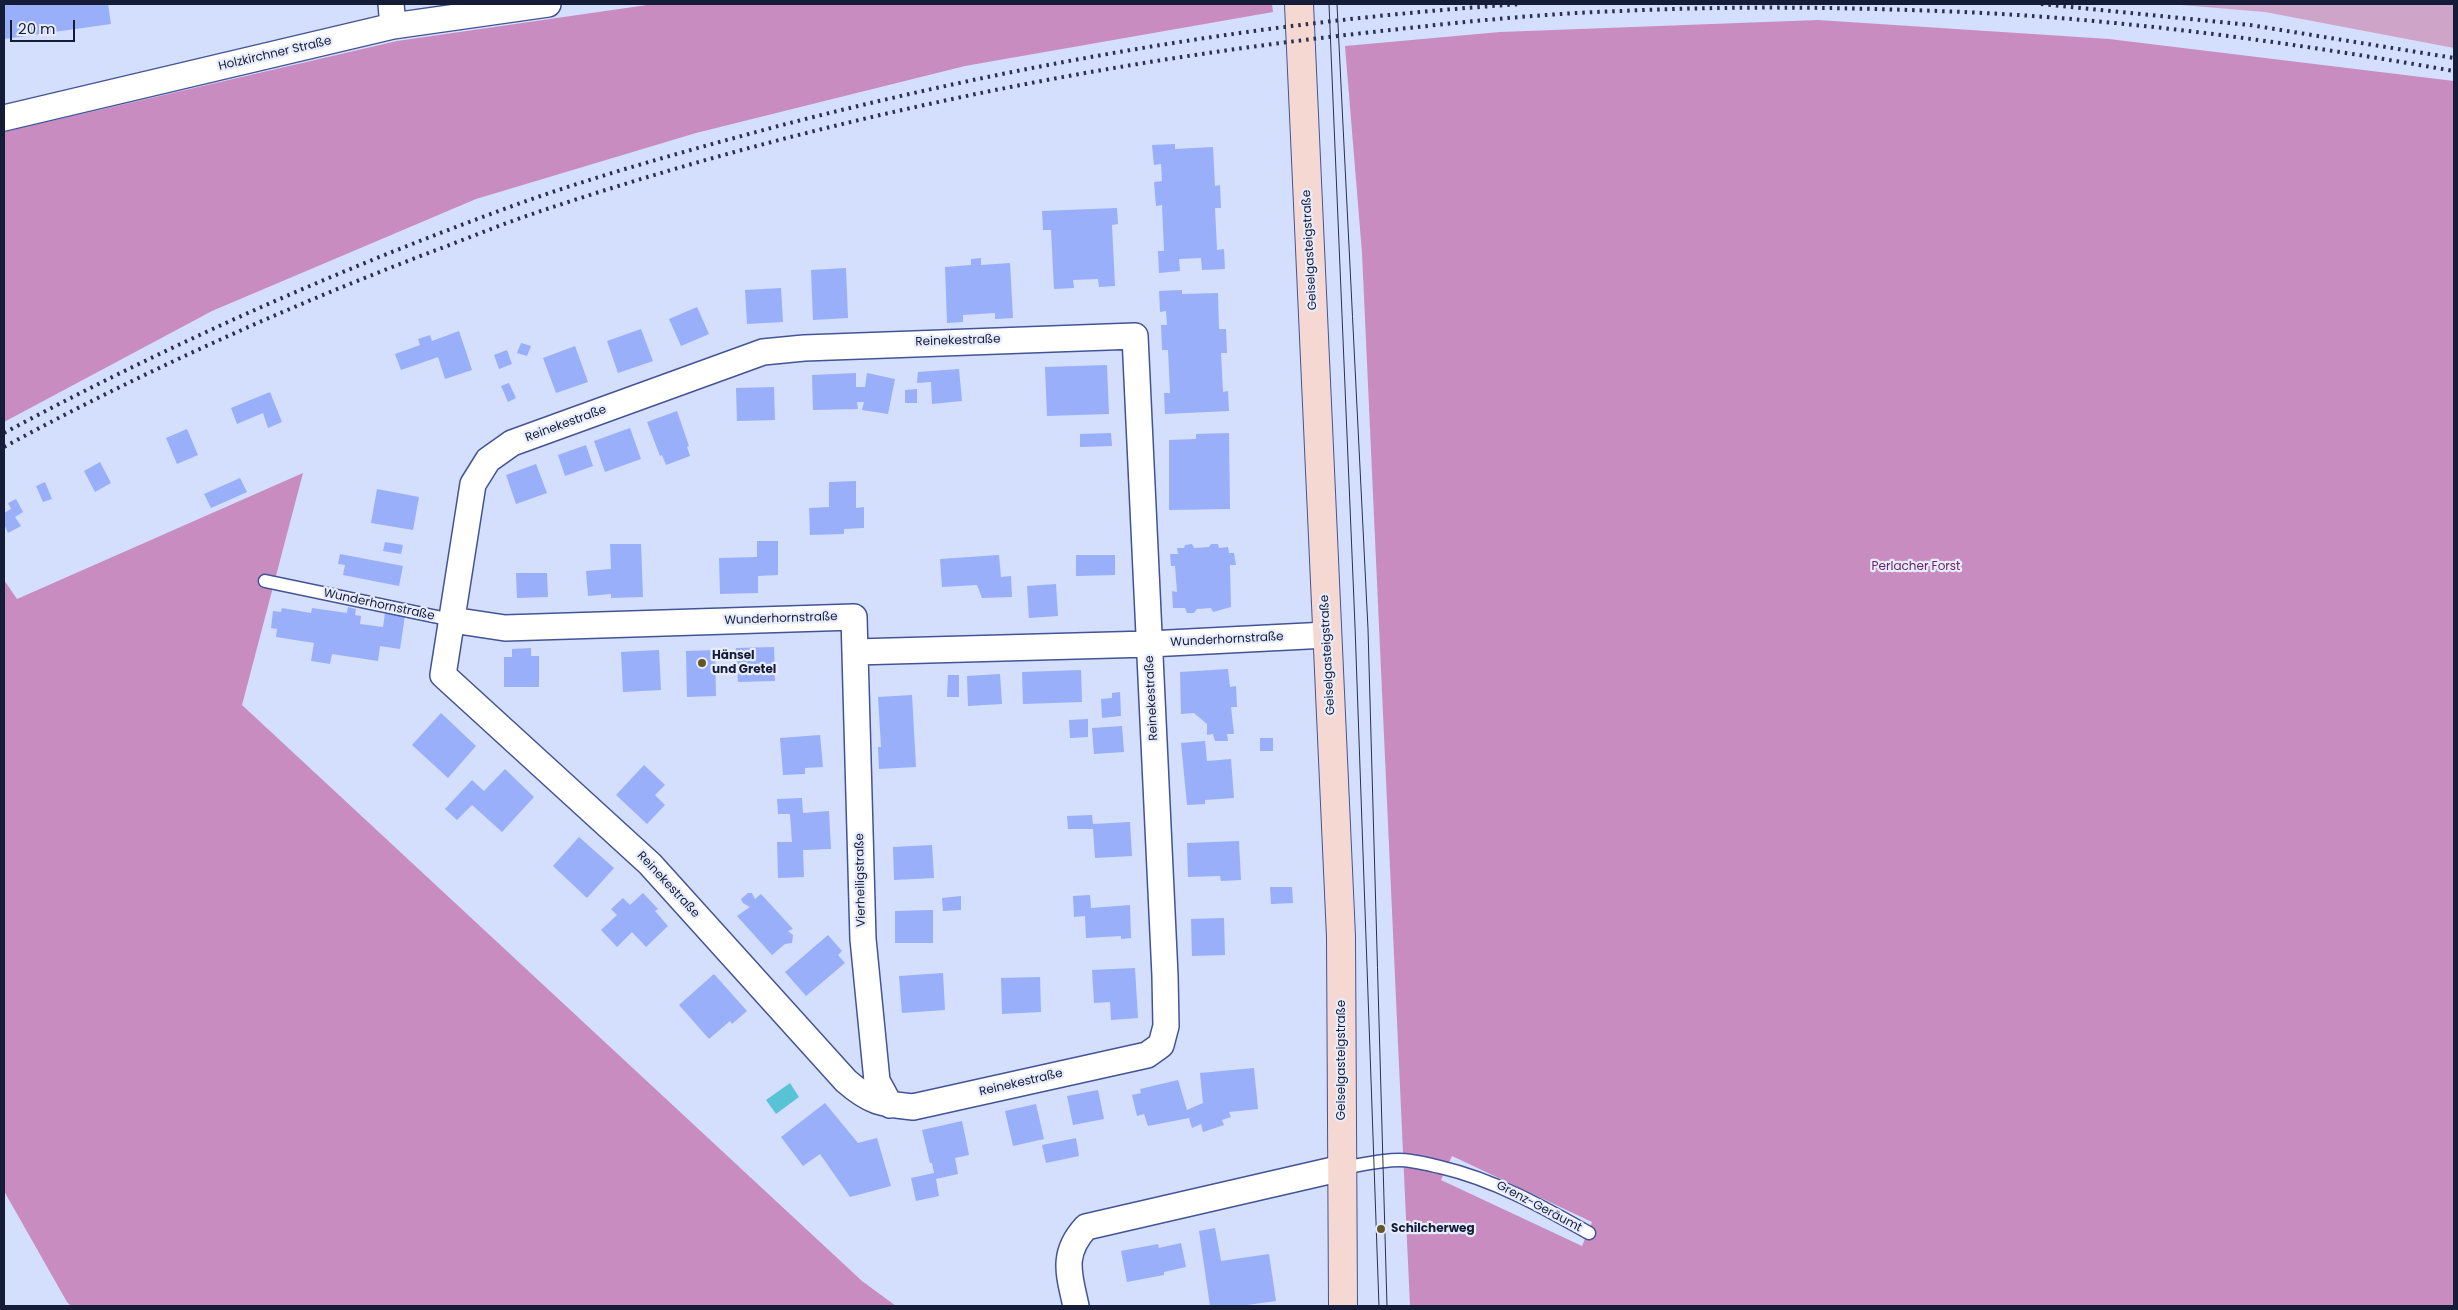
<!DOCTYPE html>
<html>
<head>
<meta charset="utf-8">
<style>
	body { margin:0 }
	#map { position:relative; width:2458px; height:1310px; overflow:hidden; background:#d4defd; font-family:Poppins,sans-serif }
	canvas { display:block }
	.frame { position:absolute; inset:0; border:5px solid #151c38; pointer-events:none }
	.scale { position:absolute; left:10px; top:20px; width:65px; height:22px; box-sizing:border-box; border:2px solid #151c38; border-top:0; padding-left:6px; font-size:15px; line-height:18px; white-space:nowrap; color:#151c38; -webkit-text-stroke:4px #e7ecfc; paint-order:stroke }
</style>
</head>
<body>
<div id="map">
<canvas width="2458" height="1310"></canvas>
<div class="frame"></div>
<div class="scale">20 m</div>
</div>
<script>
const context = document.querySelector('canvas').getContext('2d');
context.lineJoin = 'round';
function fill(path, color) { context.fillStyle = color; context.fill(path, 'evenodd'); }
function stroke(path, color, width, dash) { context.strokeStyle = color; context.lineWidth = width; context.lineCap = dash ? 'butt' : 'round'; context.setLineDash(dash || []); context.stroke(path); }
function label(font, color, halo, rows, align = 'center') {
  context.font = font + ' Poppins,sans-serif'; context.lineWidth = 4.5; context.setLineDash([]); context.textBaseline = 'middle'; context.strokeStyle = halo; context.fillStyle = color; for (const [text, x, y, turn = 0] of rows) {
    context.save(); context.translate(x, y); context.rotate((+turn || 0) * Math.PI / 180); context.textAlign = isNaN(turn) ? turn : align; if (halo) context.strokeText(text, 0, 0); context.fillText(text, 0, 0); context.restore();
  }
}
fill(new Path2D(`
	M 2169,4 L 2454,4 L 2454,48 L 2265,12 Z`), '#cfa4c9');
fill(new Path2D(`
	M 654,4 L 1272,4 L 1273,12 L 965,66 L 696,133 L 476,199 L 212,311 L 4,422 L 4,132 L 397,41 Z
	M 1818,20 L 2109,39 L 2454,81 L 2454,1306 L 1410,1306 L 1362,253 L 1345,46 L 1500,32 ZM 1452,1156 L 1592,1222 L 1582,1246 L 1441,1180 Z
	M 303,473 L 242,705 L 862,1281 L 896,1306 L 71,1306 L 67,1302 L 4,1191 L 4,580 L 17,599 Z`), '#c88cc1');
fill(new Path2D(`
	M 790,1083 L 799,1097 L 776,1114 L 766,1100 Z`), '#59c3d6');
fill(new Path2D(`
	M 4,4 L 108,4 L 111,24 L 4,39 Z
	M 1175,144 L 1175,149 L 1213,147 L 1215,186 L 1220,185 L 1221,208 L 1215,208 L 1217,250 L 1224,249 L 1225,269 L 1202,270 L 1201,258 L 1179,259 L 1180,271 L 1159,273 L 1158,251 L 1164,251 L 1162,205 L 1156,206 L 1154,182 L 1162,181 L 1161,164 L 1154,165 L 1152,145 Z
	M 1117,208 L 1118,224 L 1112,225 L 1115,286 L 1099,287 L 1098,279 L 1073,280 L 1074,288 L 1054,289 L 1051,230 L 1043,230 L 1042,211 Z
	M 981,258 L 981,265 L 1010,263 L 1013,318 L 995,319 L 995,313 L 963,315 L 963,322 L 947,323 L 945,267 L 971,265 L 971,259 Z
	M 846,268 L 848,318 L 813,320 L 811,270 Z
	M 781,288 L 783,322 L 747,324 L 745,290 Z
	M 1182,290 L 1182,294 L 1218,293 L 1219,329 L 1226,329 L 1227,353 L 1221,353 L 1223,392 L 1228,391 L 1229,411 L 1165,414 L 1164,393 L 1170,393 L 1168,350 L 1162,350 L 1161,325 L 1167,325 L 1166,311 L 1160,312 L 1159,291 Z
	M 697,307 L 709,334 L 681,346 L 669,319 Z
	M 641,329 L 653,361 L 618,373 L 607,341 Z
	M 459,331 L 472,370 L 445,379 L 438,357 L 401,370 L 395,354 L 420,345 L 418,339 L 430,335 L 432,341 Z
	M 521,343 L 531,346 L 527,356 L 517,353 Z
	M 575,346 L 588,382 L 556,393 L 543,358 Z
	M 507,350 L 512,364 L 499,369 L 494,355 Z
	M 1107,365 L 1109,414 L 1047,416 L 1045,367 Z
	M 959,369 L 962,401 L 932,404 L 931,382 L 917,383 L 918,372 Z
	M 856,373 L 856,387 L 865,387 L 867,373 L 895,379 L 888,414 L 862,410 L 864,402 L 857,402 L 858,409 L 813,410 L 812,375 Z
	M 509,383 L 516,398 L 508,402 L 501,386 Z
	M 774,387 L 775,420 L 737,421 L 736,388 Z
	M 917,389 L 917,403 L 905,403 L 905,390 Z
	M 270,392 L 282,422 L 268,428 L 263,413 L 237,424 L 231,408 Z
	M 677,411 L 689,446 L 687,447 L 690,456 L 666,465 L 662,455 L 660,456 L 647,422 Z
	M 630,428 L 641,459 L 605,472 L 594,441 Z
	M 187,429 L 198,455 L 177,464 L 166,438 Z
	M 1111,433 L 1112,446 L 1080,447 L 1080,434 Z
	M 1229,433 L 1230,509 L 1169,510 L 1169,440 L 1196,439 L 1196,434 Z
	M 586,445 L 593,466 L 565,476 L 558,455 Z
	M 100,462 L 111,483 L 95,492 L 84,471 Z
	M 536,464 L 547,493 L 516,504 L 506,475 Z
	M 240,478 L 247,492 L 211,508 L 204,494 Z
	M 856,481 L 856,508 L 864,507 L 864,528 L 844,529 L 844,534 L 810,535 L 809,508 L 829,507 L 829,482 Z
	M 45,482 L 52,499 L 43,502 L 36,486 Z
	M 377,489 L 419,497 L 413,530 L 371,523 Z
	M 16,499 L 23,512 L 15,517 L 21,526 L 8,533 L 4,524 L 4,513 L 11,509 L 8,503 Z
	M 757,541 L 778,541 L 778,575 L 758,576 L 758,593 L 720,594 L 719,558 L 757,557 Z
	M 385,542 L 403,545 L 401,554 L 383,551 Z
	M 610,544 L 641,544 L 643,597 L 611,598 L 611,594 L 588,596 L 586,571 L 611,569 Z
	M 1192,544 L 1194,548 L 1209,547 L 1211,544 L 1218,544 L 1219,548 L 1228,547 L 1229,553 L 1234,553 L 1236,565 L 1230,565 L 1231,607 L 1213,612 L 1211,608 L 1197,609 L 1194,613 L 1187,613 L 1185,608 L 1173,608 L 1172,591 L 1177,592 L 1175,566 L 1171,566 L 1170,554 L 1178,554 L 1177,548 L 1184,548 L 1185,545 Z
	M 340,554 L 403,566 L 399,586 L 343,575 L 345,565 L 338,564 Z
	M 999,555 L 1001,577 L 1011,576 L 1012,597 L 982,598 L 977,585 L 942,587 L 940,559 Z
	M 1076,555 L 1115,555 L 1115,575 L 1076,576 Z
	M 516,573 L 547,573 L 548,597 L 517,598 Z
	M 1056,584 L 1058,616 L 1029,618 L 1027,586 Z
	M 348,607 L 356,609 L 355,615 L 361,616 L 360,624 L 383,627 L 385,613 L 405,615 L 400,649 L 380,646 L 378,661 L 332,654 L 330,664 L 311,661 L 314,643 L 276,637 L 277,629 L 271,628 L 273,611 L 281,612 L 282,608 L 311,613 L 312,608 L 347,613 Z
	M 774,647 L 775,681 L 738,682 L 736,648 Z
	M 531,648 L 531,656 L 539,656 L 539,687 L 504,687 L 504,657 L 512,657 L 512,649 Z
	M 659,650 L 661,690 L 623,692 L 621,652 Z
	M 715,650 L 716,696 L 687,697 L 686,651 Z
	M 1228,669 L 1230,687 L 1236,686 L 1237,707 L 1231,707 L 1234,734 L 1227,734 L 1228,741 L 1215,741 L 1213,734 L 1207,735 L 1207,724 L 1194,713 L 1181,714 L 1180,672 Z
	M 1081,670 L 1082,702 L 1023,704 L 1022,672 Z
	M 1000,674 L 1002,704 L 968,706 L 967,676 Z
	M 948,675 L 959,675 L 959,697 L 947,697 Z
	M 1120,692 L 1121,716 L 1102,718 L 1101,699 L 1112,698 L 1112,693 Z
	M 912,695 L 916,767 L 879,769 L 878,747 L 881,747 L 878,697 Z
	M 441,713 L 476,746 L 448,778 L 412,745 Z
	M 1088,719 L 1088,737 L 1070,738 L 1069,720 Z
	M 1122,726 L 1124,752 L 1094,754 L 1092,728 Z
	M 820,735 L 823,767 L 805,768 L 805,774 L 783,775 L 780,738 Z
	M 1260,738 L 1273,738 L 1273,751 L 1260,751 Z
	M 1205,741 L 1207,761 L 1231,759 L 1234,798 L 1205,800 L 1205,804 L 1187,805 L 1181,743 Z
	M 644,765 L 665,785 L 655,795 L 665,805 L 647,824 L 616,795 Z
	M 505,769 L 534,797 L 502,832 L 472,805 L 457,820 L 445,809 L 472,780 L 484,791 Z
	M 802,798 L 803,813 L 829,811 L 831,849 L 803,850 L 804,877 L 778,878 L 777,842 L 792,842 L 790,814 L 778,814 L 777,799 Z
	M 1092,815 L 1093,824 L 1130,822 L 1132,856 L 1095,858 L 1093,829 L 1068,829 L 1067,816 Z
	M 579,837 L 614,868 L 587,898 L 553,866 Z
	M 1239,841 L 1241,880 L 1221,881 L 1220,876 L 1188,877 L 1187,843 Z
	M 932,845 L 934,878 L 894,880 L 893,847 Z
	M 1270,887 L 1292,887 L 1293,903 L 1271,904 Z
	M 643,893 L 658,909 L 655,911 L 668,926 L 646,947 L 632,932 L 617,947 L 601,930 L 617,915 L 611,909 L 623,898 L 630,905 Z
	M 748,893 L 752,893 L 755,899 L 761,894 L 793,929 L 788,931 L 793,935 L 792,943 L 785,944 L 772,955 L 737,916 L 750,907 L 743,903 L 741,899 Z
	M 1090,895 L 1091,908 L 1130,905 L 1131,938 L 1121,939 L 1121,936 L 1086,938 L 1085,916 L 1074,917 L 1073,896 Z
	M 961,896 L 961,910 L 943,911 L 942,898 Z
	M 933,910 L 933,943 L 895,943 L 895,911 Z
	M 1224,918 L 1225,955 L 1192,956 L 1191,919 Z
	M 828,935 L 842,951 L 838,955 L 845,963 L 806,996 L 785,972 Z
	M 1135,968 L 1138,1018 L 1111,1020 L 1110,1002 L 1094,1003 L 1092,970 Z
	M 943,973 L 945,1010 L 902,1013 L 899,976 Z
	M 714,974 L 747,1011 L 732,1024 L 730,1021 L 709,1039 L 679,1005 Z
	M 1040,977 L 1041,1012 L 1002,1014 L 1001,978 Z
	M 1254,1068 L 1258,1109 L 1229,1112 L 1231,1117 L 1222,1120 L 1224,1125 L 1203,1132 L 1201,1124 L 1192,1128 L 1189,1118 L 1148,1126 L 1144,1114 L 1137,1116 L 1132,1095 L 1141,1093 L 1140,1089 L 1178,1080 L 1187,1110 L 1203,1103 L 1200,1073 Z
	M 1098,1090 L 1104,1119 L 1073,1125 L 1067,1096 Z
	M 825,1103 L 858,1143 L 877,1138 L 891,1186 L 850,1197 L 820,1154 L 803,1166 L 781,1137 Z
	M 1036,1104 L 1044,1139 L 1013,1146 L 1005,1111 Z
	M 962,1121 L 969,1155 L 955,1158 L 958,1174 L 936,1179 L 939,1196 L 916,1201 L 911,1178 L 934,1173 L 932,1163 L 930,1163 L 922,1130 Z
	M 1076,1138 L 1079,1156 L 1046,1163 L 1042,1145 Z
	M 1215,1228 L 1221,1261 L 1269,1254 L 1276,1301 L 1240,1306 L 1210,1306 L 1199,1231 Z
	M 1181,1243 L 1186,1267 L 1164,1272 L 1164,1275 L 1127,1282 L 1121,1251 L 1158,1244 L 1159,1248 Z`), '#99aff9');
const lane = new Path2D(`
	M 265,581 L 452,620
	M 1342,1168 C 1361,1165 1380,1160 1399,1160 C 1412,1160 1427,1164 1440,1167 C 1495,1180 1541,1206 1589,1233`);
const street = new Path2D(`
	M 391,4 L 393,26
	M 4,118 L 393,26 L 548,4
	M 1135,336 L 1165,976 L 1166,1026 L 1161,1045 L 1147,1055 L 913,1107 C 881,1104 870,1102 846,1081 L 650,864 L 443,675 L 473,484 L 488,460 L 512,443 L 763,352 L 804,348 Z
	M 452,620 L 505,628 L 854,617 L 863,939 L 877,1081 L 890,1105
	M 855,652 L 1149,644 L 1327,635
	M 1076,1306 C 1069,1274 1061,1254 1086,1227 L 1342,1168`);
const secondary = new Path2D(`
	M 1299,4 L 1341,937 L 1343,1306`);
stroke(lane, '#435496', 15);
stroke(street, '#435496', 28);
stroke(secondary, '#435496', 30);
stroke(lane, '#fff', 12);
stroke(street, '#fff', 25);
stroke(secondary, '#f5d8d2', 28);
stroke(new Path2D(`
	M 1329,4 L 1355,626 L 1379,1306
	M 1337,4 L 1368,629 L 1387,1306`), '#29314d', 1);
stroke(new Path2D(`
	M 2041,4 L 2250,25 L 2454,58
	M 4,433 C 173,342 348,265 529,200 C 612,171 697,148 782,125 C 1025,62 1272,20 1522,4
	M 4,447 C 142,372 284,308 431,252 C 466,239 502,224 538,212 C 802,123 1078,65 1355,34 C 1443,24 1532,14 1620,11 C 1726,6 1832,7 1938,11 C 2111,17 2283,41 2454,71`), '#29314d', 4, [2.5, 5]);
for (const [x, y, r, color] of [
	[702,663,5,"#675624"],
	[1381,1229,5,"#675624"]
]) { const dot = new Path2D(); dot.arc(x, y, r, 0, 2 * Math.PI); context.fillStyle = color; context.fill(dot); stroke(dot, '#e7ecfc', 2); }
label('12px', '#151c38', '#e7ecfc', [
	["Holzkirchner Straße",275,54,-13],
	["Geiselgasteigstraße",1310,250,-93],
	["Reinekestraße",958,341,-2],
	["Reinekestraße",566,424,-20],
	["Wunderhornstraße",379,605,12],
	["Wunderhornstraße",781,619,-2],
	["Wunderhornstraße",1227,640,-3],
	["Geiselgasteigstraße",1328,655,-93],
	["Reinekestraße",1152,698,-93],
	["Vierheiligstraße",861,880,-91],
	["Reinekestraße",668,885,47],
	["Geiselgasteigstraße",1342,1060,-90],
	["Reinekestraße",1021,1083,-13],
	["Grenz-Geräumt",1539,1207,28]
]);
label('12px', '#6b2465', '#e7ecfc', [
	["Perlacher Forst",1916,567]
]);
label('bold 12px', '#151c38', '#e7ecfc', [
	["Hänsel",712,656],
	["und Gretel",712,670],
	["Schilcherweg",1391,1229]
], 'left');
</script>
</body>
</html>
